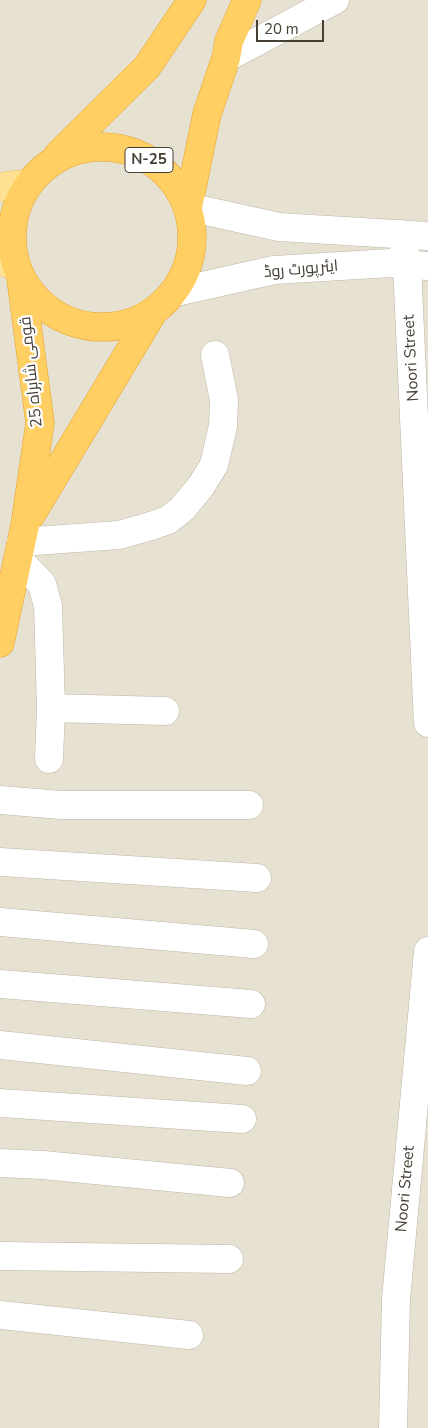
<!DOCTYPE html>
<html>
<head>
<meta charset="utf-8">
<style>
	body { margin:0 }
	#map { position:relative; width:428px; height:1428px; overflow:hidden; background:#f3efe4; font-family:"Nunito Sans",sans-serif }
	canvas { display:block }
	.scale { position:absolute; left:256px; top:20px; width:68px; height:22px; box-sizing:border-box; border:2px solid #453f34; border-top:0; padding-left:6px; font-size:15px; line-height:18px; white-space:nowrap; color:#453f34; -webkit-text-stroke:4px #fff; paint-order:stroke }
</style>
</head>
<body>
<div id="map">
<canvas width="428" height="1428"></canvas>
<div class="scale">20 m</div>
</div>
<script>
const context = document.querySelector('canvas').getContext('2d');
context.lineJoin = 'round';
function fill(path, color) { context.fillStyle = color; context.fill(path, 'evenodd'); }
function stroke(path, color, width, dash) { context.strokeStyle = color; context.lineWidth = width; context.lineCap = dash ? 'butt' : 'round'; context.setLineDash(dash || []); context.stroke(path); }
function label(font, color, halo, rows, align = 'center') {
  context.font = font + ' "Nunito Sans",Cairo,sans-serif'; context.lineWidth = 4.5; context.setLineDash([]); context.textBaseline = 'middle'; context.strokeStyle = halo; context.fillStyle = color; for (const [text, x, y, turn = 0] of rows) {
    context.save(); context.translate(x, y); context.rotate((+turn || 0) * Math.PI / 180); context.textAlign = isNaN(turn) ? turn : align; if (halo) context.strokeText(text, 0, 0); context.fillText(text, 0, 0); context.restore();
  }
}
fill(new Path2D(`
	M 0,0 L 428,0 L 428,1428 L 0,1428 Z`), '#e7e1d2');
const minor = new Path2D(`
	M 226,58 L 335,0
	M 188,207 L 279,227 L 428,236
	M 402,234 L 407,265 L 428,723
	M 176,292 L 274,270 L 391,263 L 428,266
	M 21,542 L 119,535 L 151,526 L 168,520 L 182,509 L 201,486 L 214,465 L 223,426 L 224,400 L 215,355
	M 18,559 L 42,584 L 48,606 L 51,708 L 49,759
	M 51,708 L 165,711
	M 0,800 L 61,805 L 249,805
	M 0,862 L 257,878
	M 0,922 L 254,944
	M 0,984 L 251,1004
	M 0,1045 L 247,1071
	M 0,1103 L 242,1119
	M 0,1163 L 43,1165 L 230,1183
	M 0,1256 L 229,1259
	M 0,1315 L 189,1335
	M 393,1428 L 396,1299 L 428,951`);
const major = new Path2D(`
	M 0,187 L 29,183
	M 0,260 L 17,267`);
const highway = new Path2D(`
	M12 237a90 90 0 1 1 180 0a90 90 0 1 1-180 0Z
	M 58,155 L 147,67 L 192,0
	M 188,207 L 207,114 L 226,58 L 229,41 L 247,0
	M 31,515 L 152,314
	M 0,643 L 25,525 L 40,423 L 21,279`);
stroke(minor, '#beb7a7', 29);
stroke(major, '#e7c15f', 29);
stroke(highway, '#e1a430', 29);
stroke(minor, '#fff', 28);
stroke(major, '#ffe291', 28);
stroke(highway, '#ffcf63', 28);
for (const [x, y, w] of [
	[149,160,48]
]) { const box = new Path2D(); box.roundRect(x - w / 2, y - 12.5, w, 25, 4); context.fillStyle = '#fff'; context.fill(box); stroke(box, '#453f34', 1); }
label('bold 15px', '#453f34', null, [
	["N-25",149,160]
]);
label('16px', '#453f34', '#fff', [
	["ایئرپورٹ روڈ",301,270,-5],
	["Noori Street",412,358,-93],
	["قومی شاہراہ 25",32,372,-96],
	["Noori Street",406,1189,-85]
]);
</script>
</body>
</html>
